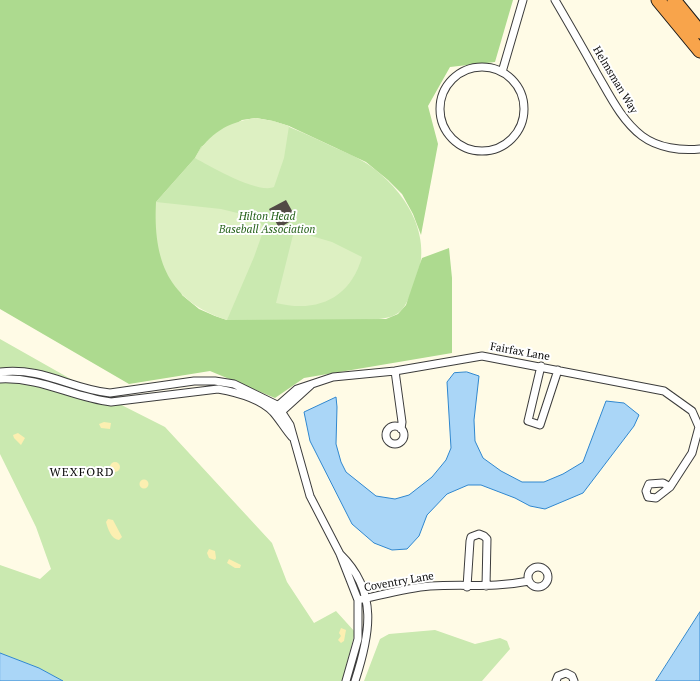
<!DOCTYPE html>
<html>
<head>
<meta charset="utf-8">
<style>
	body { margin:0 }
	canvas { display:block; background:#fffbe6 }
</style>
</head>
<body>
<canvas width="700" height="681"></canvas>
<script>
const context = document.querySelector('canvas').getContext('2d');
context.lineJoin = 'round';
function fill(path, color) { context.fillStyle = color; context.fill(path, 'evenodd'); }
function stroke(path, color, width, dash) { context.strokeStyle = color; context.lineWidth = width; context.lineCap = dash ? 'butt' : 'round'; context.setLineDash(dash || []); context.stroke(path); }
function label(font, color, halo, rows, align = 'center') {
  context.font = font + ' "PT Serif",serif'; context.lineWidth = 4; context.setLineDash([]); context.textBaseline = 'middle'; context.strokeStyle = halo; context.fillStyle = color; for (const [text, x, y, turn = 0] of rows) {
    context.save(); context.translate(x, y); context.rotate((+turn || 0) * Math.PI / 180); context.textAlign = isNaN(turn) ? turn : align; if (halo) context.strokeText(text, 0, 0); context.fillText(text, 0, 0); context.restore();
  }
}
fill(new Path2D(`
	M 273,121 C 291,127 308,135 325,143 C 339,150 354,155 366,163 C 406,190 435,236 415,284 C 402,316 399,318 365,320 L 227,320 L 156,202 L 195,158 L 201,147 Z
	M 0,339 L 76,382 L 165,427 L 272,543 L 287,582 L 314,623 L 336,611 L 355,632 L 342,681 L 63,681 L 39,668 L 0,653 L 0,565 L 40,579 L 51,569 L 36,527 L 0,454 Z
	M 435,630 L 475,644 L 500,638 L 507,641 L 510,649 L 482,681 L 364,681 L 380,639 L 389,634 Z`), '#cae9b0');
fill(new Path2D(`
	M 0,0 L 513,0 L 495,62 L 450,67 L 428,106 L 438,144 L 421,235 L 413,214 L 402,194 L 388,180 L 366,162 L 289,126 L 273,121 L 256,118 L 242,120 L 201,147 L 195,158 L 156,202 L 182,295 L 199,309 L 215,316 L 227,320 L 386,319 L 398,314 L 406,305 L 422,258 L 449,248 L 452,278 L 452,353 L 304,378 L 275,398 L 210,371 L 129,384 L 0,309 Z`), '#adda8f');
fill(new Path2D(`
	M 104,422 L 111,423 L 110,429 L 101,428 L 99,424 Z
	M 18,433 L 25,438 L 21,445 L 14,438 L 13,435 Z
	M110 467a5 5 0 1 1 10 0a5 5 0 1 1-10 0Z
	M139.5 484a4.5 4.5 0 1 1 9 0a4.5 4.5 0 1 1-9 0Z
	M 108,519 L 113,520 L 122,537 L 119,540 C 111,539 108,529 106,522 Z
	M 209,549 L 215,551 L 216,558 L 215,560 L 209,558 L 207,553 Z
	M 229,559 L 241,565 L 240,568 L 235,568 L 227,563 Z
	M 341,628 L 346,630 L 344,641 L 341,643 L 338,640 L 341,636 L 339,633 Z`), '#fcefb1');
fill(new Path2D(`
	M 256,118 L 273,121 L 289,126 L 284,158 L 274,187 C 258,194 211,167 195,158 C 209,133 228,122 256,118 Z
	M 156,202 L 221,209 L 258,218 L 264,229 L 254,257 L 227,320 C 168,301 153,260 156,202 Z
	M 298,232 L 332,242 L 362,257 C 350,299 317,313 276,303 L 293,235 Z`), '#ddf0c2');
const water = new Path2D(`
	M 467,372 L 479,376 L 474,420 L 475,441 L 483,458 L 501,471 L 522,482 L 544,482 L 563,474 L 583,462 L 606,401 L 624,403 L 639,415 L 634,426 L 583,493 L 545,509 L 530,506 L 515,498 L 481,485 L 468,485 L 447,494 L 427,515 L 419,536 L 407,549 L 392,550 L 374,543 L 352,524 L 310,441 L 304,412 L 336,397 L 337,407 L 336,444 L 341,462 L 346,472 L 376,496 L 395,499 L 409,495 L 432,477 L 446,460 L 451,448 L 447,382 L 454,373 Z
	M 700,612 L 700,681 L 656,681 Z
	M 0,653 L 39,668 L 63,681 L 0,681 Z`);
fill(water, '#aad6f7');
stroke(water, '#3087cf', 1);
fill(new Path2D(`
	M 286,200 L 296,218 L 279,228 L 269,209 Z`), '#524b46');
const street = new Path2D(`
	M 555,0 C 569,24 583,48 596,72 C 609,94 621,120 642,136 C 658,148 681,151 700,149
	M440 109a42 42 0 1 1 84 0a42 42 0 1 1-84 0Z
	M 502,72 L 523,0
	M 541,366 L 528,421 L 540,425 L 558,370
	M 395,371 L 402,422 L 401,429
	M 0,372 C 44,367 70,389 110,393 L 194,381 L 215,381 L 234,384 L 277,405 L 290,425 L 310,496 L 340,554 L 358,600 L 358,639 L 346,681
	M 0,379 C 42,377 71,397 111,402 L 218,389 C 235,392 260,398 273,412 C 280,420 285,429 292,437
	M 272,411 L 297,389 L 333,377 L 395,371 L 482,356 L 664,391 L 692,411 L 699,427 L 692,453 L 670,487 L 656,498 L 648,497 L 646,491 L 649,484 L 663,483 L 670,487
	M 279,414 L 311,385
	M386 435a9 9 0 1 1 18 0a9 9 0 1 1-18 0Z
	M 340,554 C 379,592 370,635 355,681
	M528 577a10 10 0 1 1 20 0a10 10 0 1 1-20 0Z
	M 467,587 L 470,541 L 471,537 L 479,534 L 484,536 L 487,539 L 486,586
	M 358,600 C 382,595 406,588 430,586 C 465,584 494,588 529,581
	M 556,681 L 558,676 L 566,673 L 572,676 L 574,681`);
const highway = new Path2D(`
	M 658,0 L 700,51
	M 674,0 L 700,32`);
stroke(street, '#3c3c3c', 9);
stroke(highway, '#1a1a1a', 15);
stroke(street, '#fff', 7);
stroke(highway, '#f8a44b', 13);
label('11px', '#090909', '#fff', [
	["Helmsman Way",615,80,59],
	["Fairfax Lane",520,352,10],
	["Coventry Lane",399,582,-10]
]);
label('italic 11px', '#25611a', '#fff', [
	["Hilton Head",267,217],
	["Baseball Association",267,230]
]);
context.letterSpacing = '1px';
label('12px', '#090909', '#fff', [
	["WEXFORD",82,473]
]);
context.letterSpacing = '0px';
</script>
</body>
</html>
